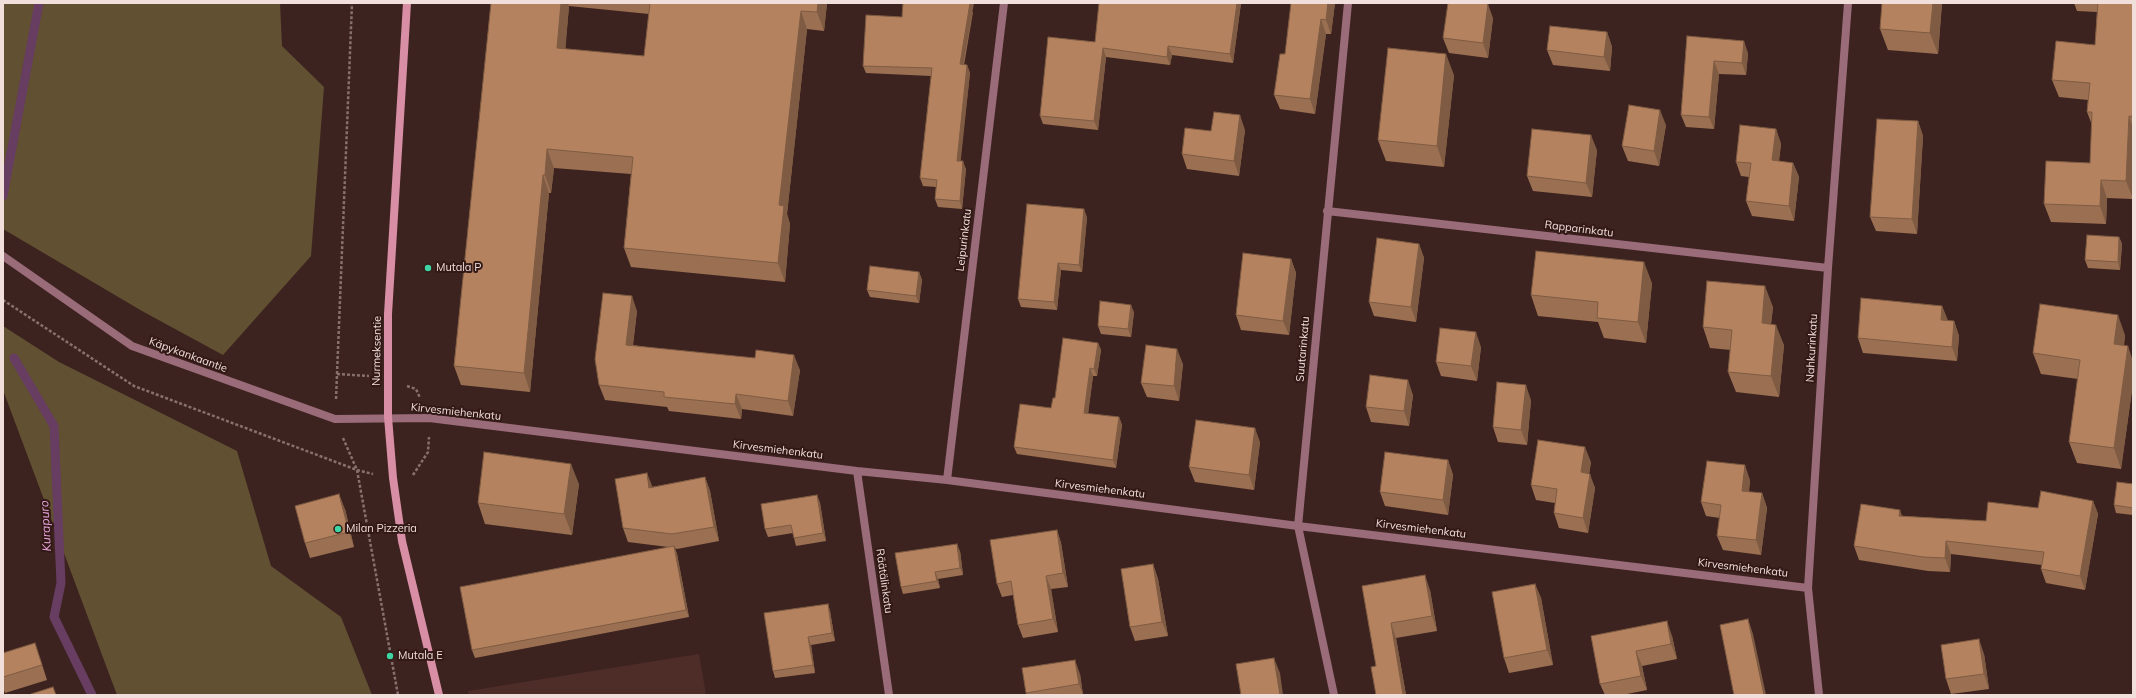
<!DOCTYPE html>
<html>
<head>
<meta charset="utf-8">
<style>
	body { margin:0 }
	#map { position:relative; width:2136px; height:698px; overflow:hidden; background:#3d2320; font-family:Mulish,sans-serif }
	canvas { display:block }
	.frame { position:absolute; inset:0; border:4px solid #f1dfdc; pointer-events:none }
</style>
</head>
<body>
<div id="map">
<canvas width="2136" height="698"></canvas>
<div class="frame"></div>
</div>
<script>
const ctx = document.querySelector('canvas').getContext('2d');
ctx.lineJoin = 'round';
function paint(path, color) { ctx.fillStyle = color; ctx.fill(path, 'evenodd'); }
const toPath = rows => new Path2D(rows.map(r => 'M' + r).join(''));
function strokePath(path, color, width, dash) { ctx.strokeStyle = color; ctx.lineWidth = width; ctx.lineCap = dash ? 'butt' : 'round'; ctx.setLineDash(dash || []); ctx.stroke(path); }
function write(font, color, halo, rows, align = 'center') {
  ctx.font = font + ' Mulish,sans-serif'; ctx.lineWidth = 4; ctx.setLineDash([]); ctx.textBaseline = 'middle'; ctx.strokeStyle = halo; ctx.fillStyle = color; for (const [text, x, y, turn = 0] of rows) {
    ctx.save(); ctx.translate(x, y); ctx.rotate((+turn || 0) * Math.PI / 180); ctx.textAlign = isNaN(turn) ? turn : align; if (halo) ctx.strokeText(text, 0, 0); ctx.fillText(text, 0, 0); ctx.restore();
  }
}
paint(toPath([
	[699,654,706,695,469,695,468,691]
]), '#4e2d29');
paint(toPath([
	[3,3,280,3,282,46,324,87,311,256,223,355,142,311,3,229],
	[3,326,59,362,237,451,271,566,341,617,372,695,117,695,3,390]
]), '#615031');
strokePath(toPath([
	[3,196,39,3],
	[14,358,54,426,61,583,54,617,92,695]
]), '#673d61', 9);
strokePath(toPath([
	[3,300,134,386,357,470,373,474],
	[337,374,369,376],
	[407,386,416,389,420,398],
	[336,399,352,3],
	[343,438,357,470,398,695],
	[413,475,428,452,429,437]
]), '#87716e', 2.5, [3, 2]);
strokePath(toPath([
	[1327,211,1828,268],
	[3,256,132,346,335,419,429,418,857,471,947,480,1298,526,1808,588],
	[857,471,889,695],
	[947,480,1004,3],
	[1334,695,1298,526,1348,3],
	[1819,695,1808,588,1828,268,1848,3]
]), '#9a6b79', 8);
strokePath(toPath([
	[407,3,388,314,388,417,393,478,402,541,439,695]
]), '#d88ea5', 8);
paint(toPath([
	[491,3,827,3,824,31,807,29,787,214,790,224,785,282,631,267,624,248,631,174,554,168,551,193,549,193,530,392,461,385,454,366],
	[569,6,649,14,644,56,565,49],
	[1241,3,1233,63,1172,55,1170,65,1106,57,1098,130,1043,124,1040,116,1095,42],
	[1335,3,1331,34,1326,34,1315,114,1280,109,1274,95,1285,54],
	[1942,3,1938,54,1888,50,1880,29],
	[2074,3,2133,3,2133,199,2107,198,2106,224,2051,222,2044,204,2090,163,2092,125,2087,112,2088,100,2059,97,2052,80,2095,45,2097,12,2077,11],
	[973,12,964,65,967,65,970,73,960,161,966,169,962,209,938,207,935,199,936,187,923,186,920,178,931,76,866,73,863,66,902,17],
	[1493,18,1488,58,1449,53,1443,38],
	[1607,32,1612,47,1610,71,1553,65,1547,50],
	[1687,36,1748,53,1746,75,1719,74,1714,129,1686,127,1681,115],
	[1454,75,1444,167,1386,161,1378,140],
	[1918,121,1923,136,1917,234,1876,231,1870,217],
	[1666,125,1659,166,1628,161,1622,146],
	[1776,129,1781,144,1779,161,1793,163,1799,177,1794,221,1752,216,1746,201,1749,177,1741,176,1736,162],
	[1245,130,1239,176,1187,169,1182,154,1211,131],
	[1597,150,1592,197,1533,191,1527,176],
	[1087,217,1082,272,1061,270,1057,310,1021,307,1018,299],
	[2119,237,2122,244,2120,270,2088,268,2085,260],
	[1419,244,1424,258,1416,322,1374,316,1369,302],
	[1291,259,1296,273,1289,335,1241,330,1236,315],
	[919,272,922,280,919,303,870,297,867,290],
	[1652,283,1646,343,1604,338,1598,322,1538,316,1531,295],
	[1942,306,1948,321,1954,321,1959,336,1957,361,1863,353,1858,338],
	[1773,307,1771,324,1784,345,1779,397,1736,392,1728,372,1731,350,1710,348,1703,327],
	[637,311,633,345,800,370,793,416,742,409,741,419,669,411,667,407,605,400,599,385],
	[1134,312,1131,337,1101,334,1098,326],
	[2125,335,2124,346,2133,361,2133,383,2121,469,2077,463,2069,442,2078,379,2041,374,2033,353],
	[1098,343,1101,350,1097,376,1093,376,1088,414,1119,417,1122,425,1116,468,1017,454,1014,447,1051,408,1055,398],
	[1481,347,1477,381,1441,376,1436,362],
	[1183,364,1179,401,1147,397,1141,383],
	[1413,395,1409,426,1371,422,1366,407],
	[1531,400,1527,445,1498,442,1493,427],
	[1260,442,1254,490,1195,482,1189,467],
	[1448,460,1453,475,1448,515,1385,506,1380,492],
	[1591,462,1589,474,1595,488,1588,533,1559,528,1554,513,1555,503,1536,500,1531,485],
	[705,477,710,491,719,541,677,549,675,548,677,554,689,617,475,658,472,650,668,547,628,542,623,528,652,487],
	[1750,480,1749,492,1762,493,1767,508,1761,555,1723,550,1717,536,1720,518,1706,516,1701,502],
	[579,484,572,535,485,524,478,503],
	[2133,484,2133,515,2116,513,2114,505],
	[817,495,820,503,826,541,796,546,794,538,793,533,768,537,765,529],
	[2093,501,2098,514,2085,590,2046,583,2041,569,2042,565,1951,554,1950,572,1928,571,1859,560,1854,546,1902,516,1986,521,2038,508],
	[345,509,354,547,310,558,305,543],
	[1057,530,1061,543,1068,587,1051,589,1058,632,1023,638,1018,625,1013,595,1002,597,997,584],
	[960,551,963,575,938,579,940,588,903,594,901,587],
	[1153,564,1158,579,1168,636,1135,641,1130,627],
	[1535,584,1541,598,1553,665,1509,673,1504,658],
	[1362,586,1430,590,1437,631,1396,638,1406,695,1376,695,1376,666],
	[828,604,830,611,835,641,811,645,815,673,775,678,773,671],
	[1591,636,1672,636,1677,659,1642,666,1647,690,1622,695,1605,695,1600,684],
	[3,653,40,658,47,680,5,693,3,688],
	[1984,654,1989,689,1951,694,1946,679],
	[1080,674,1083,695,1027,695,1026,693]
]), '#9b7052');
paint(toPath([
	[561,3,568,3,569,6,564,67,557,48],
	[818,3,827,3,824,31,817,12],
	[970,3,974,3,962,72,960,64],
	[1237,3,1241,3,1233,63,1230,54],
	[1328,3,1335,3,1331,34,1326,20],
	[1933,3,1942,3,1938,54,1930,33],
	[1488,4,1493,18,1488,58,1483,43],
	[801,11,807,29,787,214,790,224,785,282,778,263,779,205],
	[1321,19,1326,34,1315,114,1310,99],
	[1607,32,1612,47,1610,71,1604,57],
	[1744,41,1748,53,1746,75,1742,63],
	[1168,46,1172,55,1170,65,1167,57],
	[1103,48,1106,57,1098,130,1094,121],
	[1446,54,1454,75,1444,167,1437,146],
	[1714,61,1719,74,1714,129,1709,117],
	[967,65,970,73,960,168,957,161],
	[1660,110,1666,125,1659,166,1654,151],
	[1240,115,1245,130,1239,176,1234,161],
	[2129,116,2133,128,2133,199,2126,181],
	[1918,121,1923,136,1917,234,1912,219],
	[1776,129,1781,144,1777,175,1772,160],
	[1591,135,1597,150,1592,197,1586,183],
	[547,149,554,168,551,193,545,175],
	[963,161,966,169,962,209,960,201],
	[1793,163,1799,177,1794,221,1789,206],
	[543,175,549,193,530,392,524,373],
	[2101,180,2107,198,2106,224,2100,206],
	[1084,209,1087,217,1082,272,1079,265],
	[2119,237,2122,244,2120,270,2118,262],
	[1419,244,1424,258,1416,322,1411,307],
	[1291,259,1296,273,1289,335,1283,321],
	[1644,262,1652,283,1646,343,1638,322],
	[1058,263,1061,270,1057,310,1054,302],
	[919,272,922,280,919,303,916,296],
	[1765,286,1773,307,1769,343,1762,323],
	[632,296,637,311,631,359,626,345],
	[1131,305,1134,312,1131,337,1128,329],
	[1942,306,1948,321,1941,320],
	[2118,315,2125,335,2121,365,2114,344],
	[1954,321,1959,336,1957,361,1952,347],
	[1776,325,1784,345,1779,397,1771,376],
	[1476,332,1481,347,1477,381,1471,366],
	[1098,343,1101,350,1097,376,1094,369],
	[2128,346,2133,361,2133,383,2121,469,2114,448],
	[1177,349,1183,364,1179,401,1174,386],
	[794,355,800,370,793,416,788,401],
	[1090,368,1093,376,1087,421,1084,413],
	[1408,380,1413,395,1409,426,1404,411],
	[1526,385,1531,400,1527,445,1521,430],
	[736,394,742,409,741,419,735,404],
	[1119,417,1122,425,1116,468,1113,460],
	[1255,428,1260,442,1254,490,1249,475],
	[1585,447,1591,462,1587,487,1581,472],
	[1448,460,1453,475,1448,515,1443,500],
	[571,464,579,484,572,535,564,514],
	[1745,465,1750,480,1747,505,1742,491],
	[647,473,653,488,649,488],
	[1590,474,1595,488,1588,533,1583,518],
	[705,477,710,491,719,541,714,527],
	[1762,493,1767,508,1761,555,1756,540],
	[339,494,345,509,354,547,349,532],
	[817,495,820,503,826,541,823,533],
	[2093,501,2098,514,2085,590,2080,576],
	[1900,510,1905,524,1899,516],
	[1057,530,1061,543,1068,587,1063,573],
	[1946,541,1951,554,1950,572,1945,558],
	[957,544,960,551,963,575,960,568],
	[674,546,677,554,689,617,686,610],
	[1153,564,1158,579,1168,636,1162,622],
	[935,572,938,579,940,588,937,581],
	[1425,575,1430,590,1437,631,1432,616],
	[1046,576,1051,589,1058,632,1053,619],
	[1535,584,1541,598,1553,665,1547,650],
	[828,604,830,611,835,641,832,633],
	[1748,619,1753,634,1766,695,1764,695],
	[1667,621,1672,636,1677,659,1671,644],
	[1391,623,1396,638,1406,695,1403,695],
	[808,637,811,645,815,673,813,665],
	[1979,639,1984,654,1989,689,1984,674],
	[1636,651,1642,666,1647,690,1641,676],
	[1274,658,1280,673,1283,695,1280,695],
	[1075,660,1080,674,1083,695,1079,684]
]), '#7e5b42');
const building = toPath([
	[491,3,561,3,557,48,644,56,650,3,818,3,817,12,801,11,779,205,784,206,778,263,624,248,633,157,547,149,545,175,543,175,524,373,454,366,491,3],
	[903,3,970,3,960,64,967,65,957,161,963,161,960,201,935,199,937,180,920,178,932,68,863,66,866,15,902,17,903,3],
	[1099,3,1237,3,1230,54,1168,46,1167,57,1103,48,1094,121,1040,116,1048,37,1095,42,1099,3],
	[1291,3,1328,3,1326,20,1321,19,1310,99,1274,95,1280,54,1285,54,1291,3],
	[1448,3,1483,3,1488,4,1483,43,1443,38,1448,3],
	[1882,3,1933,3,1930,33,1880,29,1882,3],
	[2098,3,2133,3,2133,108,2132,117,2129,116,2126,181,2101,180,2100,206,2044,204,2046,161,2090,163,2092,112,2087,112,2090,83,2052,80,2056,41,2095,45,2098,3],
	[1550,26,1607,32,1604,57,1547,50,1550,26],
	[1687,36,1744,41,1742,63,1714,61,1709,117,1681,115,1687,36],
	[1388,48,1446,54,1437,146,1378,140,1388,48],
	[1629,105,1660,110,1654,151,1622,146,1629,105],
	[1214,112,1240,115,1234,161,1182,154,1185,128,1211,131,1214,112],
	[1877,119,1918,121,1912,219,1870,217,1877,119],
	[1740,125,1776,129,1772,160,1793,163,1789,206,1746,201,1751,163,1736,162,1740,125],
	[1532,129,1591,135,1586,183,1527,176,1532,129],
	[1027,204,1084,209,1079,265,1058,263,1054,302,1018,299,1027,204],
	[2087,235,2119,237,2118,262,2085,260,2087,235],
	[1377,238,1419,244,1411,307,1369,302,1377,238],
	[1536,251,1644,262,1638,322,1597,318,1598,302,1531,295,1536,251],
	[1243,253,1291,259,1283,321,1236,315,1243,253],
	[870,266,919,272,916,296,867,290,870,266],
	[1707,281,1765,286,1762,323,1776,325,1771,376,1728,372,1732,330,1703,327,1707,281],
	[603,293,632,296,626,345,755,358,756,350,794,355,788,401,736,394,735,404,664,397,664,392,599,385,595,359,603,293],
	[1861,298,1942,306,1941,320,1954,321,1952,347,1858,338,1861,298],
	[1100,301,1131,305,1128,329,1098,326,1100,301],
	[2040,304,2118,315,2114,344,2128,346,2114,448,2069,442,2080,360,2033,353,2040,304],
	[1440,328,1476,332,1471,366,1436,362,1440,328],
	[1063,338,1098,343,1094,369,1090,368,1084,413,1119,417,1113,460,1014,447,1020,404,1051,408,1053,398,1055,398,1063,338],
	[1146,345,1177,349,1174,386,1141,383,1146,345],
	[1370,375,1408,380,1404,411,1366,407,1370,375],
	[1497,382,1526,385,1521,430,1493,427,1497,382],
	[1196,420,1255,428,1249,475,1189,467,1196,420],
	[1538,440,1585,447,1581,472,1590,474,1583,518,1554,513,1557,489,1531,485,1538,440],
	[484,452,571,464,564,514,478,503,484,452],
	[1385,452,1448,460,1443,500,1380,492,1385,452],
	[1707,461,1745,465,1742,491,1762,493,1756,540,1717,536,1721,505,1701,502,1707,461],
	[647,473,649,488,705,477,714,527,672,534,623,528,615,479,647,473],
	[2117,482,2133,484,2133,508,2114,505,2117,482],
	[2041,491,2093,501,2080,576,2041,569,2044,552,1946,541,1945,558,1923,557,1854,546,1861,504,1900,510,1899,516,1986,521,1988,502,2038,508,2041,491],
	[339,494,349,532,305,543,295,506,339,494],
	[817,495,823,533,794,538,791,525,765,529,761,504,817,495],
	[1057,530,1063,573,1046,576,1053,619,1018,625,1011,581,997,584,990,540,1057,530],
	[957,544,960,568,935,572,937,581,901,587,895,553,957,544],
	[674,546,686,610,472,650,460,587,674,546],
	[1153,564,1162,622,1130,627,1121,569,1153,564],
	[1425,575,1432,616,1391,623,1403,695,1376,695,1371,667,1376,666,1362,586,1425,575],
	[1535,584,1547,650,1504,658,1492,592,1535,584],
	[828,604,832,633,808,637,813,665,773,671,764,613,828,604],
	[1748,619,1764,695,1734,695,1720,625,1748,619],
	[1667,621,1671,644,1636,651,1641,676,1600,684,1591,636,1667,621],
	[1979,639,1984,674,1946,679,1941,645,1979,639],
	[35,643,42,665,3,677,3,653,35,643],
	[1274,658,1280,695,1241,695,1236,664,1274,658],
	[1075,660,1079,684,1026,693,1022,668,1075,660],
	[53,687,56,695,32,695,31,694,53,687]
]);
paint(building, '#b4825f');
strokePath(building, '#7e5b42', 1);
for (const [x, y, r, color] of [
	[428,268,4,"#3ed4a3"],
	[338,529,4,"#3ed4a3"],
	[390,656,4,"#3ed4a3"]
]) { const dot = new Path2D(); dot.arc(x, y, r, 0, 2 * Math.PI); ctx.fillStyle = color; ctx.fill(dot); strokePath(dot, '#331916', 1.5); }
write('11px', '#f1dfdc', '#331916', [
	["Rapparinkatu",1579,229,7],
	["Leipurinkatu",964,240,-83],
	["Nahkurinkatu",1812,348,-87],
	["Suutarinkatu",1303,349,-85],
	["Nurmeksentie",377,351,-89],
	["Käpykankaantie",188,355,20],
	["Kirvesmiehenkatu",456,412,6],
	["Kirvesmiehenkatu",778,450,7],
	["Kirvesmiehenkatu",1100,489,7],
	["Kirvesmiehenkatu",1421,529,7],
	["Kirvesmiehenkatu",1743,568,7],
	["Räätälinkatu",884,581,82]
]);
write('11px', '#f1dfdc', '#331916', [
	["Mutala P",436,268],
	["Milan Pizzeria",346,529],
	["Mutala E",398,656]
], 'left');
write('italic 12px', '#eba7e1', '#331916', [
	["Kurapuro",46,526,-93]
]);
</script>
</body>
</html>
